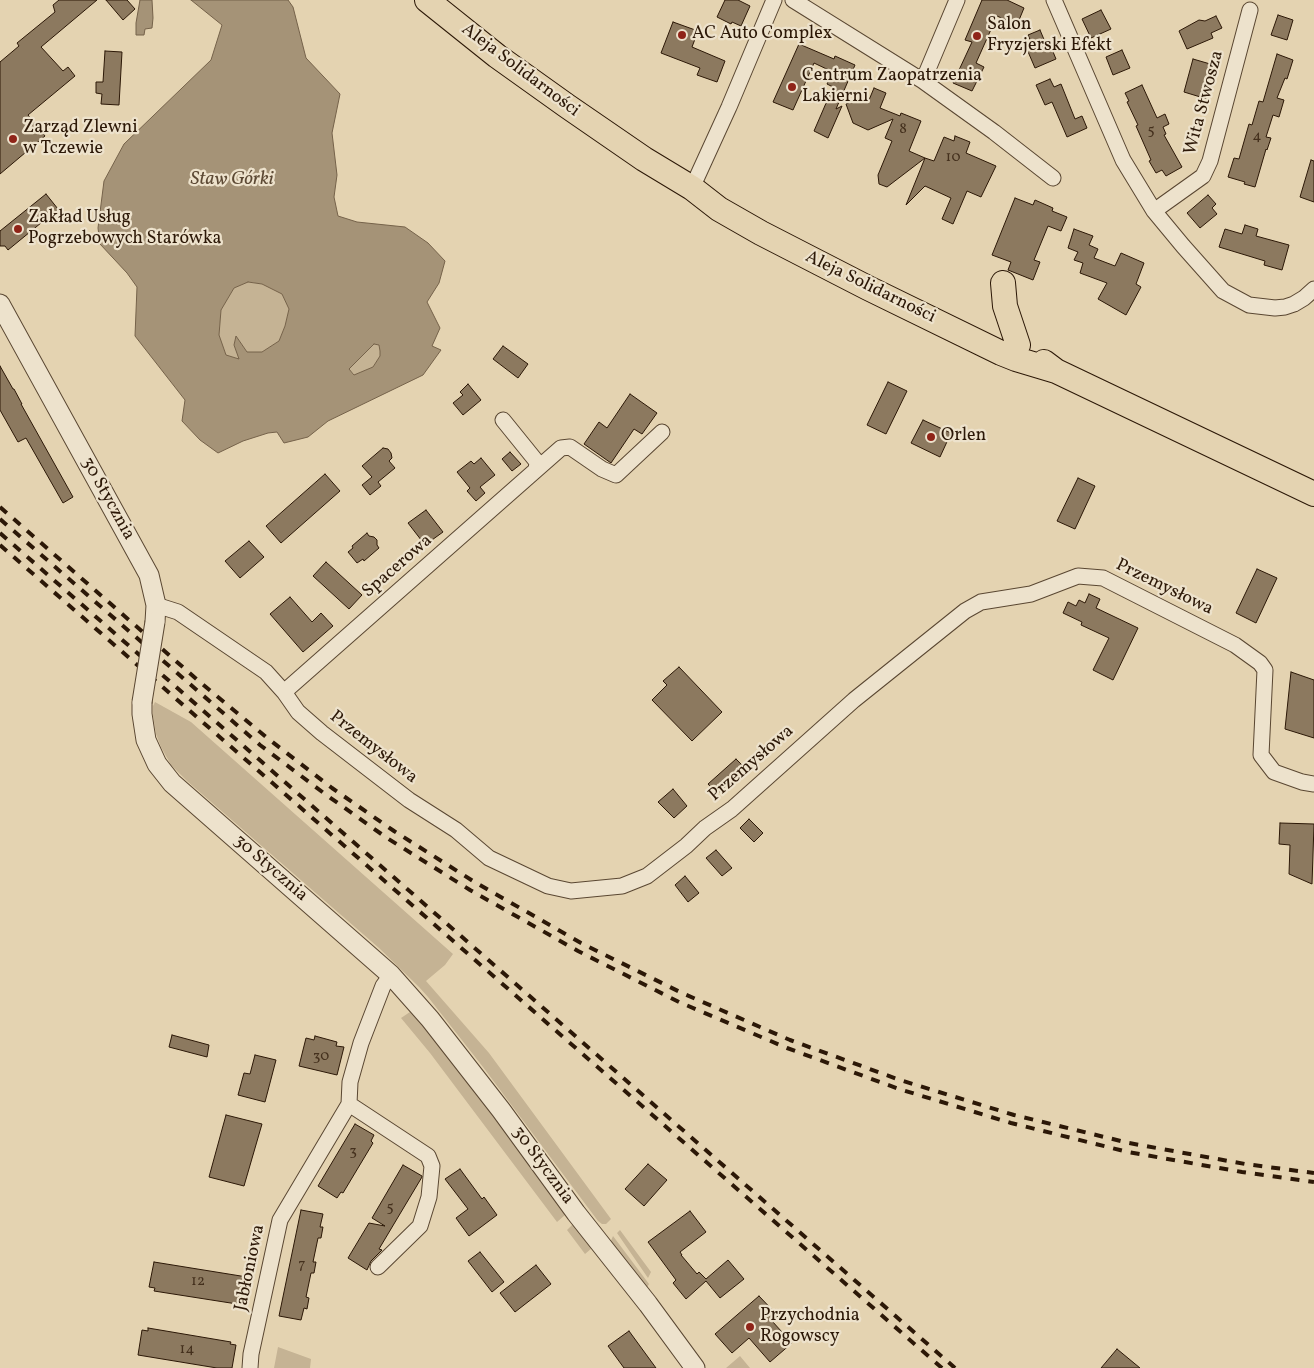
<!DOCTYPE html>
<html>
<head>
<meta charset="utf-8">
<style>
	body { margin:0 }
	canvas { display:block; background:#e4d3b1 }
</style>
</head>
<body>
<canvas width="1314" height="1368"></canvas>
<script>
const ctx = document.querySelector('canvas').getContext('2d');
ctx.lineJoin = 'round';
function paint(path, color) { ctx.fillStyle = color; ctx.fill(path, 'evenodd'); }
const toPath = rows => new Path2D(rows.map(r => 'M' + r).join(''));
function strokePath(path, color, width, dash) { ctx.strokeStyle = color; ctx.lineWidth = width; ctx.lineCap = dash ? 'butt' : 'round'; ctx.setLineDash(dash || []); ctx.stroke(path); }
function write(font, color, halo, rows, align = 'center') {
  ctx.font = font + ' Vollkorn,serif'; ctx.lineWidth = 4.5; ctx.setLineDash([]); ctx.textBaseline = 'middle'; ctx.strokeStyle = halo; ctx.fillStyle = color; for (const [text, x, y, turn = 0] of rows) {
    ctx.save(); ctx.translate(x, y); ctx.rotate((+turn || 0) * Math.PI / 180); ctx.textAlign = isNaN(turn) ? turn : align; if (halo) ctx.strokeText(text, 0, 0); ctx.fillText(text, 0, 0); ctx.restore();
  }
}
paint(toPath([
	[247,282,262,284,282,294,289,309,285,326,279,341,262,352,247,352,236,336,234,345,240,359,226,355,219,335,221,310,234,288],
	[374,344,379,345,380,351,380,356,373,367,355,375,349,369],
	[155,702,191,722,453,954,445,965,426,981,489,1053,611,1219,606,1224,602,1224,598,1221,483,1067,428,997,419,987,379,948,187,781,171,765,161,747,156,734,153,716,153,706],
	[413,1010,566,1211,565,1215,557,1222,430,1053,401,1018],
	[572,1225,576,1226,592,1248,585,1254,567,1230],
	[620,1230,651,1272,648,1278,617,1233],
	[613,1236,649,1284,645,1291,610,1243],
	[278,1347,311,1359,310,1368,274,1368],
	[740,1356,750,1368,726,1368]
]), '#c5b394');
const water = toPath([
	[140,0,152,0,153,18,152,28,145,29,144,35,136,35,136,23,140,0],
	[191,0,288,0,293,7,306,58,340,94,332,133,337,175,334,197,338,216,357,222,405,227,428,243,445,261,439,283,427,302,440,328,432,346,441,350,423,375,328,421,308,437,284,443,277,432,268,433,243,441,218,453,200,440,182,421,185,400,135,336,137,287,127,273,100,244,98,228,104,181,124,144,211,60,222,25,191,0],
	[248,282,262,284,282,294,289,309,285,326,279,341,262,352,247,352,236,336,234,345,239,359,226,355,219,335,221,310,234,288,248,282],
	[374,344,379,345,380,351,380,356,373,367,354,375,349,369,374,344]
]);
paint(water, '#a59377');
strokePath(water, '#75624a', 1);
const building = toPath([
	[59,0,97,0,41,47,63,71,68,67,75,76,28,115,45,136,0,174,0,62,19,46,17,43,55,12,53,5,59,0],
	[106,0,127,0,135,9,123,20,106,0],
	[725,0,738,0,750,6,741,26,732,22,731,24,717,17,725,0],
	[982,0,1007,0,1024,8,1017,25,997,16,976,63,984,67,972,91,953,83,972,42,965,40,982,0],
	[1101,10,1111,29,1091,38,1082,19,1101,10],
	[1278,15,1293,20,1287,40,1271,35,1278,15],
	[1216,16,1222,28,1211,33,1213,38,1187,49,1179,31,1199,20,1205,21,1216,16],
	[673,22,698,31,692,47,725,61,717,82,697,75,700,68,661,53,673,22],
	[1040,30,1048,49,1051,47,1056,59,1035,68,1026,47,1032,44,1028,35,1040,30],
	[799,44,834,59,835,56,855,65,836,109,842,106,828,138,814,131,833,87,827,84,833,72,814,63,793,110,773,102,799,44],
	[1122,50,1130,68,1113,75,1106,57,1122,50],
	[105,51,122,52,119,105,101,104,102,94,96,93,96,82,103,82,105,51],
	[1277,54,1293,60,1287,79,1285,78,1277,98,1284,100,1279,117,1273,115,1266,137,1271,138,1267,150,1266,149,1255,187,1244,184,1245,182,1228,177,1234,158,1239,159,1249,124,1252,125,1259,101,1263,102,1277,54],
	[1193,59,1217,66,1207,99,1184,92,1193,59],
	[1050,79,1054,87,1061,84,1075,119,1082,116,1087,128,1067,137,1052,102,1045,105,1036,85,1050,79],
	[1142,85,1157,118,1165,114,1169,124,1163,127,1166,134,1164,135,1182,167,1166,176,1162,170,1156,173,1149,161,1151,160,1136,126,1138,125,1127,102,1129,101,1125,93,1142,85],
	[874,88,886,93,880,108,900,116,901,113,921,121,909,151,925,158,887,187,879,184,878,175,892,141,885,138,893,119,868,130,853,123,846,104,862,97,869,100,874,88],
	[955,136,970,142,966,153,996,166,981,197,967,191,953,224,942,219,951,198,925,186,906,205,925,158,934,161,944,137,954,141,955,136],
	[1311,160,1314,161,1314,202,1300,197,1311,160],
	[46,194,58,209,8,250,5,246,0,246,0,231,46,194],
	[1208,195,1216,204,1212,208,1217,214,1200,228,1187,213,1208,195],
	[1015,198,1033,205,1035,200,1053,208,1052,211,1067,217,1061,231,1048,226,1034,260,1040,262,1033,280,1008,270,1011,262,992,255,1015,198],
	[1245,225,1258,229,1256,236,1289,245,1282,270,1264,265,1265,261,1219,247,1225,229,1242,234,1245,225],
	[1074,229,1093,236,1089,245,1098,249,1094,258,1115,266,1121,253,1144,263,1136,284,1141,287,1126,315,1098,299,1107,283,1080,273,1083,263,1074,260,1078,252,1068,248,1074,229],
	[503,346,528,364,518,378,493,359,503,346],
	[0,366,13,389,14,389,22,404,21,404,73,497,63,503,26,438,18,442,0,410,0,366],
	[888,382,907,391,886,434,867,425,888,382],
	[468,384,481,400,463,415,453,403,463,395,460,392,468,384],
	[630,394,657,413,642,434,634,429,611,463,584,444,599,422,607,428,630,394],
	[923,420,951,433,940,457,911,443,923,420],
	[383,448,388,449,391,453,392,458,389,461,395,468,378,482,381,486,370,495,362,485,372,477,362,466,383,448],
	[510,452,521,464,512,471,502,459,510,452],
	[481,458,495,475,480,487,485,493,476,501,467,491,470,488,457,472,471,461,474,464,481,458],
	[325,474,340,491,281,543,266,526,325,474],
	[1078,478,1095,486,1075,529,1057,521,1078,478],
	[426,510,443,532,425,545,408,523,426,510],
	[367,533,369,536,374,537,377,540,377,545,379,548,364,561,363,559,357,563,348,552,353,548,352,546,367,533],
	[249,541,264,557,240,578,225,561,249,541],
	[326,562,362,595,349,609,313,576,326,562],
	[1257,569,1277,578,1256,623,1236,613,1257,569],
	[1089,594,1100,599,1096,608,1138,628,1113,680,1093,670,1109,638,1081,625,1082,622,1063,613,1068,602,1076,606,1079,600,1085,603,1089,594],
	[290,597,312,622,321,613,333,626,303,652,270,614,290,597],
	[679,667,722,712,692,741,652,700,667,685,663,681,679,667],
	[1291,672,1314,680,1314,738,1285,729,1291,672],
	[736,759,745,768,717,794,708,784,736,759],
	[673,789,687,806,674,818,658,802,673,789],
	[749,819,763,833,754,842,740,828,749,819],
	[1280,823,1314,824,1312,884,1289,874,1290,845,1279,844,1280,823],
	[716,850,732,868,722,876,706,858,716,850],
	[685,876,699,893,688,902,675,885,685,876],
	[172,1035,209,1045,207,1057,169,1047,172,1035],
	[315,1036,337,1042,336,1046,344,1047,337,1075,299,1066,306,1038,314,1040,315,1036],
	[255,1055,276,1060,265,1102,238,1095,244,1073,250,1074,255,1055],
	[226,1115,262,1124,244,1186,209,1177,226,1115],
	[355,1124,374,1135,371,1141,373,1143,343,1193,341,1192,337,1198,318,1186,355,1124],
	[648,1164,667,1180,644,1206,625,1189,648,1164],
	[403,1165,422,1176,422,1177,379,1249,382,1250,371,1261,367,1270,348,1258,369,1223,385,1226,372,1218,403,1165],
	[460,1169,482,1199,484,1197,497,1215,469,1236,456,1218,468,1209,445,1179,460,1169],
	[301,1210,323,1214,320,1227,323,1227,321,1238,318,1238,313,1262,316,1262,314,1273,311,1273,306,1297,309,1298,307,1309,304,1308,301,1320,279,1316,301,1210],
	[690,1211,706,1232,680,1252,682,1255,681,1255,697,1274,699,1272,706,1279,728,1260,744,1279,720,1298,706,1281,686,1299,673,1283,676,1280,648,1242,690,1211],
	[480,1252,504,1282,492,1292,468,1261,480,1252],
	[154,1262,247,1277,243,1302,238,1301,237,1304,154,1291,155,1288,149,1287,154,1262],
	[536,1265,551,1284,515,1312,500,1293,536,1265],
	[759,1296,778,1316,772,1321,792,1343,770,1362,749,1338,732,1353,715,1334,759,1296],
	[148,1328,231,1342,230,1344,236,1345,232,1368,217,1368,138,1355,142,1330,148,1331,148,1328],
	[629,1331,656,1368,624,1368,608,1346,629,1331],
	[1117,1349,1140,1368,1101,1368,1117,1349]
]);
paint(building, '#8c795f');
strokePath(building, '#2c1807', 1);
const minor = toPath([
	[793,0,923,81,994,132,1053,178],
	[1054,0,1123,160,1154,211,1183,246,1223,291,1249,305,1275,308,1285,307,1294,304,1304,298,1314,289],
	[923,81,957,0],
	[692,188,729,107,774,0],
	[1154,211,1203,176,1210,161,1250,10],
	[536,470,561,448,570,447,602,469,616,475,662,432],
	[156,605,178,612,266,672,284,692,298,712,322,733,409,800,456,830,489,858,548,886,571,891,622,886,647,876,686,846,705,828,732,809,854,700,965,611,981,602,1031,594,1078,576,1103,578,1235,645,1260,663,1265,670,1261,755,1274,772,1302,782,1314,784],
	[284,692,536,470,537,462,503,420],
	[349,1104,428,1156,432,1166,429,1197,420,1226,378,1267],
	[250,1368,251,1354,280,1220,349,1104,350,1082,361,1043,383,986,391,975]
]);
const tertiary = toPath([
	[0,304,149,575,156,605,155,622],
	[142,702,142,714,146,740,157,764,172,783,391,975,430,1019,501,1110,576,1213,648,1304,695,1368]
]);
const primary = toPath([
	[427,0,497,56,567,106,644,159,692,188,719,209,761,233,868,288,1001,353,1016,359,1056,371],
	[1003,283,1005,306,1018,345],
	[1044,362,1056,371,1314,494]
]);
strokePath(minor, '#5a4732', 17);
strokePath(tertiary, '#5a4732', 21);
strokePath(primary, '#2c1807', 26);
strokePath(minor, '#ede2cc', 15);
strokePath(tertiary, '#ede2cc', 19);
strokePath(primary, '#e4d3b1', 24);
strokePath(toPath([
	[0,507,201,683,266,737,332,788,394,831,473,881,581,943,682,993,790,1040,900,1080,1014,1115,1129,1143,1245,1164,1314,1173],
	[0,519,260,745,325,794,387,838,470,890,578,951,679,1002,787,1048,899,1089,1011,1123,1128,1152,1242,1172,1314,1182],
	[0,533,955,1368],
	[0,545,942,1368]
]), '#2c1807', 4, [9, 9]);
const tertiaryBridge = toPath([
	[142,702,155,622]
]);
strokePath(tertiaryBridge, '#5a4732', 21, []);
strokePath(tertiaryBridge, '#ede2cc', 19);
for (const [x, y, r, color] of [
	[682,35,5,"#8f2418"],
	[977,36,5,"#8f2418"],
	[792,87,5,"#8f2418"],
	[13,139,5,"#8f2418"],
	[18,229,5,"#8f2418"],
	[931,437,5,"#8f2418"],
	[750,1327,5,"#8f2418"]
]) { const dot = new Path2D(); dot.arc(x, y, r, 0, 2 * Math.PI); ctx.fillStyle = color; ctx.fill(dot); strokePath(dot, '#ede2cc', 2); }
write('15px', '#44301d', null, [
	["8",903,130],
	["5",1151,131],
	["4",1257,137],
	["10",953,158],
	["30",321,1057],
	["3",353,1152],
	["5",390,1208],
	["7",302,1265],
	["12",198,1282],
	["14",187,1350]
]);
write('18px', '#2c1807', '#ede2cc', [
	["Salon",987,26],
	["Fryzjerski Efekt",987,47],
	["AC Auto Complex",692,35],
	["Centrum Zaopatrzenia",802,77],
	["Lakierni",802,98],
	["Zarząd Zlewni",23,129],
	["w Tczewie",23,150],
	["Zakład Usług",28,219],
	["Pogrzebowych Starówka",28,240],
	["Orlen",941,437],
	["Przychodnia",760,1317],
	["Rogowscy",760,1338]
], 'left');
write('18px', '#2c1807', '#ede2cc', [
	["Aleja Solidarności",520,71,37],
	["Wita Stwosza",1205,103,-75],
	["Aleja Solidarności",870,288,26],
	["30 Stycznia",107,499,61],
	["Spacerowa",398,567,-41],
	["Przemysłowa",1164,588,26],
	["Przemysłowa",373,748,38],
	["Przemysłowa",752,764,-41],
	["30 Stycznia",270,869,41],
	["30 Stycznia",542,1166,54],
	["Jabłoniowa",251,1268,-78]
]);
write('italic 19px', '#5c4934', '#ede2cc', [
	["Staw Górki",232,181]
]);
</script>
</body>
</html>
